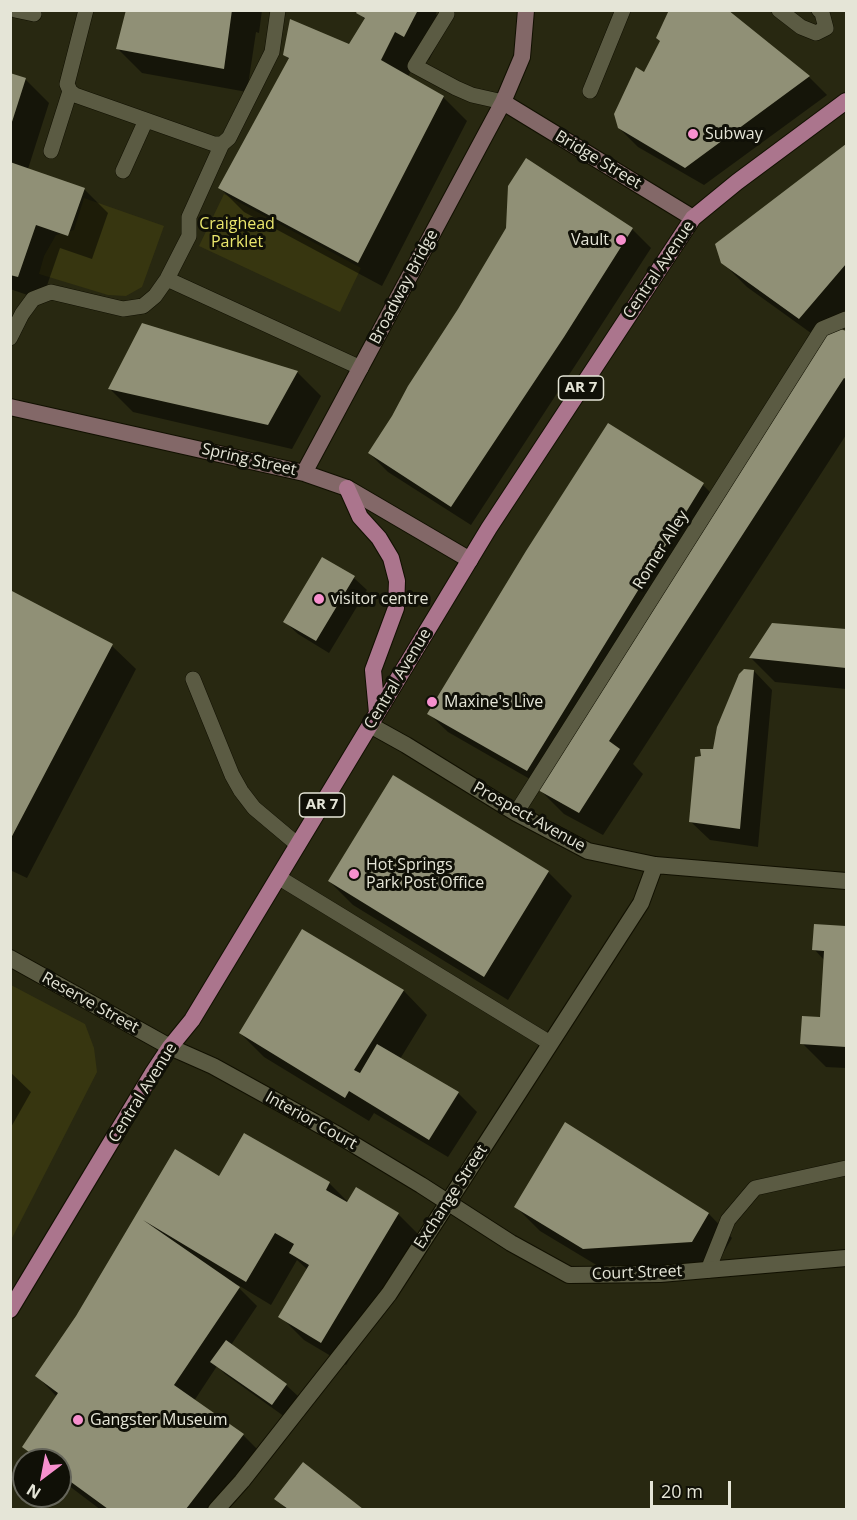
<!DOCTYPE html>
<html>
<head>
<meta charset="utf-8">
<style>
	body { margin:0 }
	#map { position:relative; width:857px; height:1520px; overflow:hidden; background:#282811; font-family:"Open Sans",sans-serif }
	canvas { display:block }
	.frame { position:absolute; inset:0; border:12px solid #e5e5d7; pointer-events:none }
	.north { position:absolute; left:12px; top:1448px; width:60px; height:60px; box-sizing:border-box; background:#101007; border:2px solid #65655a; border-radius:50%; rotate:212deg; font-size:16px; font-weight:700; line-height:24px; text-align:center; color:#e5e5d7 }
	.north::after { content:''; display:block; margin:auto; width:21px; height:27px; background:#f790ce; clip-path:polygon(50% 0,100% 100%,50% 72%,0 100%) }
	.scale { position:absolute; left:650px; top:1481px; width:81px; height:27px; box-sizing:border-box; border:3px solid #e5e5d7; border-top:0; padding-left:8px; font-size:18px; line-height:21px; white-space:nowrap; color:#e5e5d7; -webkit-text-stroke:4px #101007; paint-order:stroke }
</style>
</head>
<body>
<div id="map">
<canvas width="857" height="1520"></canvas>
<div class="frame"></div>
<div class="north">N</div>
<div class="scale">20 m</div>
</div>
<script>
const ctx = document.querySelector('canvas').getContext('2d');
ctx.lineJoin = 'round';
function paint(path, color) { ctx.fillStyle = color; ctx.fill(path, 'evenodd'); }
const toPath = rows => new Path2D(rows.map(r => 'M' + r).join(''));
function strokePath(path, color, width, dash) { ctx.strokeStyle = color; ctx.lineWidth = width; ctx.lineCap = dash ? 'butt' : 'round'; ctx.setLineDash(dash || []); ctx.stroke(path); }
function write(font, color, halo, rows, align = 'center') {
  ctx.font = font + ' "Open Sans",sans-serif'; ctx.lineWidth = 6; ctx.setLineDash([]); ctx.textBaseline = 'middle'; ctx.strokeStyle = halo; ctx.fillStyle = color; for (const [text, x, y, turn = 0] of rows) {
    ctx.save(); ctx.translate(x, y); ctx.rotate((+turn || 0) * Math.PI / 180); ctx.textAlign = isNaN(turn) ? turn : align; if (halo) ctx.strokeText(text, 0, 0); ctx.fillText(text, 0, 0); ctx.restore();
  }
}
paint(toPath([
	[224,194,361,268,340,312,199,246],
	[84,198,164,226,142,287,126,296,108,295,39,274,44,256,56,235,74,230],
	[11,985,85,1024,94,1048,97,1072,11,1240]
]), '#373610');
paint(toPath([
	[127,10,262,10,259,33,256,32,247,92,142,73,118,49],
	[359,10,437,10,436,14,447,25,429,60,419,54,408,77,443,97,467,121,382,286,244,212,220,188,290,60,285,55,350,46,366,20,358,13],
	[726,10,809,77,827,95,704,185,638,147,619,128,661,42],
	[10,75,25,79,49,103,28,169,84,189,108,213,92,259,60,248,42,300,10,289],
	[846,145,846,315,835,328,846,332,846,435,633,764,643,774,603,835,564,814,540,790,542,786,448,732,429,714,703,485,715,497,822,341,747,287,722,262,717,244],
	[632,229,651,248,582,355,471,525,388,472,369,453],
	[297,372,321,396,292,449,133,412,110,389],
	[322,559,354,578,367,590,329,653,298,634,285,622],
	[10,592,112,646,136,669,27,878,10,870],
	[773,625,846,631,846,689,775,682,751,658],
	[754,671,772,690,758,847,710,840,691,822,715,750],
	[548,872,572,896,508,1000,353,905,329,881],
	[815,926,846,928,846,1068,826,1067,802,1043,821,1019,825,961,814,949],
	[302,931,404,991,427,1015,400,1059,458,1093,477,1112,448,1157,374,1113,369,1121,264,1057,240,1033],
	[10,1072,31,1092,10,1129],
	[566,1124,709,1214,732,1238,716,1265,608,1272,540,1231,516,1207],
	[176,1151,219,1178,329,1183,348,1202,398,1214,422,1238,346,1365,304,1340,280,1316,308,1270,297,1260,271,1305,238,1285,237,1286,257,1306,231,1345,286,1385,299,1397,285,1417,225,1374,217,1366,194,1401,243,1435,261,1453,224,1503,229,1509,229,1510,101,1510,60,1479,60,1460,37,1460,24,1446,57,1397,37,1376,78,1316],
	[303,1464,361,1510,287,1510,276,1498]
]), '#0007');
paint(toPath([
	[126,10,232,10,224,69,116,49],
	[358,10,418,10,404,37,395,32,381,60,444,96,358,263,218,188,289,58,283,55,290,19,349,44,365,18,356,13],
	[669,10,728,10,810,76,685,168,618,128,614,114,636,67,644,72,660,41,656,38],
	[10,73,26,78,11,125,10,125],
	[846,144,846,264,799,319,721,263,715,244],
	[526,158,633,228,564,337,451,507,368,453,392,416,408,386,458,309,506,228,508,186],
	[10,162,85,188,68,236,36,225,18,277,10,275],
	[142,323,298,371,268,425,108,389],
	[838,328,846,331,846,379,844,378,609,741,620,749,579,813,538,790,825,334],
	[608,423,704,483,527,771,427,714,526,551],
	[322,557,355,576,316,641,283,622],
	[10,590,113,644,10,840],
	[772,623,846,629,846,668,749,658],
	[744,669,754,670,740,829,689,822,695,757,701,756,700,749,713,749,717,727,739,674],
	[393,775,549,871,484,977,328,881],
	[814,924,846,926,846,1047,800,1044,802,1016,820,1017,824,951,812,950],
	[302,929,404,990,354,1070,360,1073,377,1044,459,1092,429,1140,349,1091,345,1098,239,1033],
	[565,1122,709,1213,692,1242,583,1249,514,1207],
	[244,1133,330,1182,326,1190,347,1202,356,1187,399,1213,321,1343,278,1317,309,1265,289,1253,294,1244,275,1233,246,1282,143,1220,240,1287,174,1385,244,1434,186,1509,108,1509,60,1474,60,1460,40,1460,22,1447,58,1393,35,1376,76,1316,175,1149,219,1176],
	[226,1340,287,1384,272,1405,210,1362],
	[303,1462,363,1509,288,1509,274,1499]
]), '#909076');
const service = toPath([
	[15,10,34,14],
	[86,10,67,84,70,91,75,95,146,120,123,171],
	[446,10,447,14,415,66,456,88,472,95,503,102],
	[779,10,801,27,816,33,826,28,822,13,819,10],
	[590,91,623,10],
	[146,120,214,144,222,144,229,138,272,52,278,10],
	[51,151,70,91],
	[167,279,361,368],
	[10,338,22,314,33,299,51,292,123,309,143,306,155,296,167,279,189,236,189,217,222,144],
	[193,679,232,775,241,791,254,808,298,845],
	[516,813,822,329,846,319],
	[278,877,550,1043],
	[708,1270,728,1220,755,1188,846,1168]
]);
const minor = toPath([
	[370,725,406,745,516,813,588,851,655,865,846,881],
	[170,1047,213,1066,338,1135,421,1185,511,1243,569,1275,660,1274,846,1258],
	[216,1510,242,1481,389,1294,641,903,655,865]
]);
const tertiary = toPath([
	[10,958,170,1047]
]);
const secondary = toPath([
	[503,102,693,218],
	[10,407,304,473,347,488,470,560],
	[304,473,503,102,522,57,526,10]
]);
const primary = toPath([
	[347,488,360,517,379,538,391,558,397,581,396,608,373,670,377,713],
	[10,1310,152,1074,170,1047,192,1020,489,528,693,218,737,182,846,101]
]);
strokePath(service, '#111000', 16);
strokePath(minor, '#111000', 18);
strokePath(tertiary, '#111000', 18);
strokePath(secondary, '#111000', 18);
strokePath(primary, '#111000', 18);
strokePath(service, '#5b5b43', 15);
strokePath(minor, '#5b5b43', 16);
strokePath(tertiary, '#5b5b43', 16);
strokePath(secondary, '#836868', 16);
strokePath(primary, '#ab758d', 16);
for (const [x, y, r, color] of [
	[693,134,6,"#f790ce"],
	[621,240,6,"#f790ce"],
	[319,599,6,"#f790ce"],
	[432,702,6,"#f790ce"],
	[354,874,6,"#f790ce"],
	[78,1420,6,"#f790ce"]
]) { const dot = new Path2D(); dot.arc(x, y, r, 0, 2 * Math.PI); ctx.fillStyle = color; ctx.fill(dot); strokePath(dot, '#101007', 2); }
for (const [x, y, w] of [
	[581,388,45],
	[322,805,45]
]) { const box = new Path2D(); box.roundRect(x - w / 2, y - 12, w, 24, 4.5); ctx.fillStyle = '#101007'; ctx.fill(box); strokePath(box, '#e5e5d7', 1.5); }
write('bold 15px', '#e5e5d7', null, [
	["AR 7",581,388],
	["AR 7",322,805]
]);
write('16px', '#e5e5d7', '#101007', [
	["Subway",705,134],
	["Vault",609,240,"right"],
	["visitor centre",331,599],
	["Maxine's Live",444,702],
	["Hot Springs",366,865],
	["Park Post Office",366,883],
	["Gangster Museum",90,1420]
], 'left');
write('16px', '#e5e5d7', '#101007', [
	["Bridge Street",598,160,31],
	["Central Avenue",659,270,-56],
	["Broadway Bridge",404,287,-62],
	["Spring Street",249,460,13],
	["Romer Alley",661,550,-58],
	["Central Avenue",398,679,-59],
	["Prospect Avenue",529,817,29],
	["Reserve Street",90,1003,29],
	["Central Avenue",143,1093,-58],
	["Interior Court",311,1121,29],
	["Exchange Street",451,1197,-57],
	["Court Street",637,1273,-2]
]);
write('16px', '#eae66c', '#101007', [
	["Craighead",237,224],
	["Parklet",237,242]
]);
</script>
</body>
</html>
